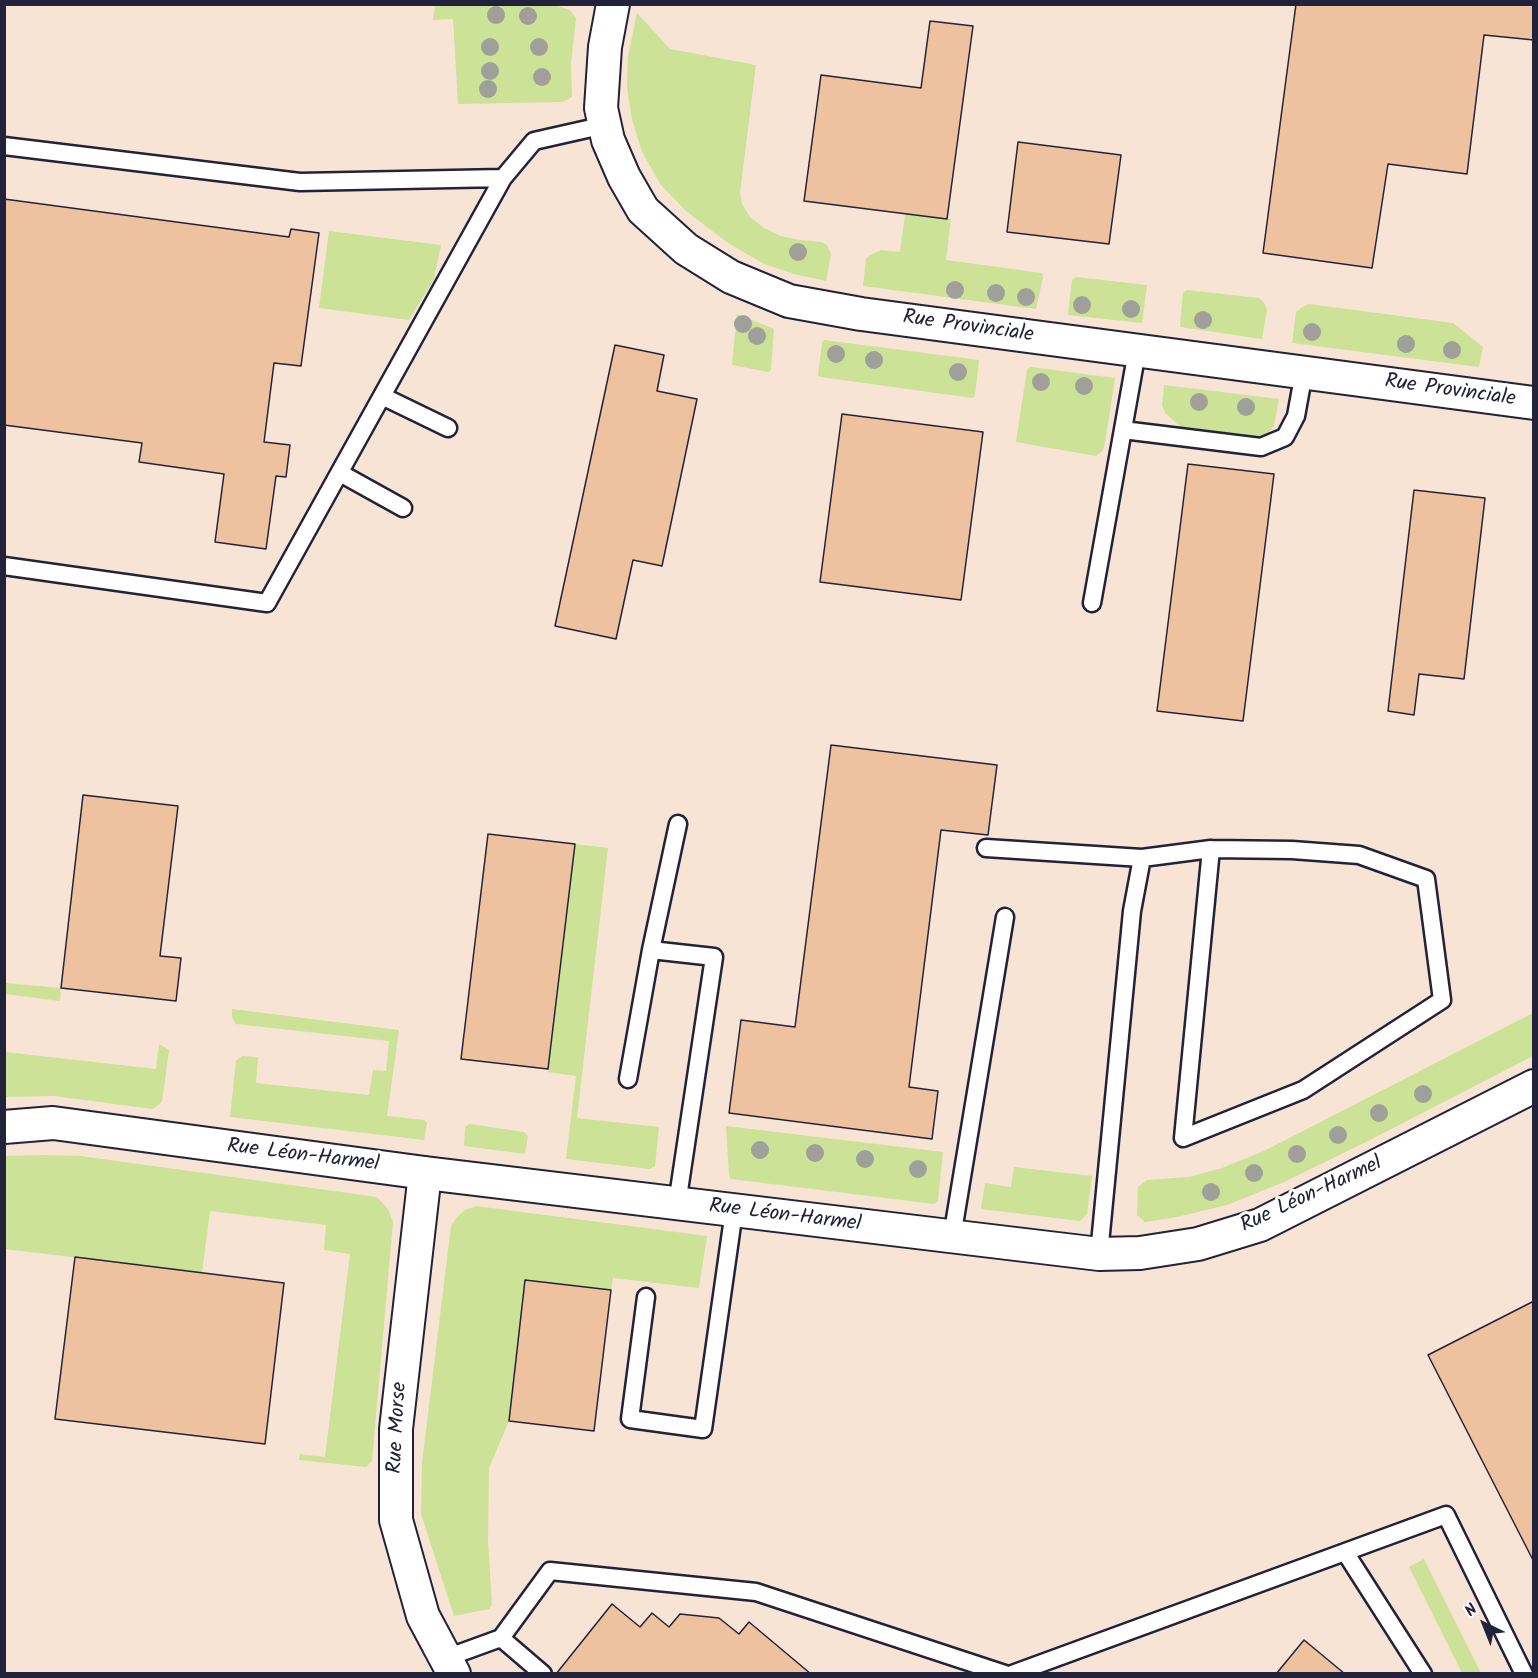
<!DOCTYPE html>
<html>
<head>
<meta charset="utf-8">
<style>
	body { margin:0 }
	#map { position:relative; width:1538px; height:1678px; overflow:hidden; background:#fcf3ec; font-family:Kalam,sans-serif }
	canvas { display:block }
	.frame { position:absolute; inset:0; border:6px solid #22223b; pointer-events:none }
	.north { position:absolute; left:1454px; top:1594px; width:60px; height:60px; -webkit-text-stroke:4px #fff; paint-order:stroke; rotate:317deg; font-size:16px; font-weight:700; line-height:24px; text-align:center; color:#22223b }
	.north::after { content:''; display:block; margin:auto; width:21px; height:27px; background:#22223b; clip-path:polygon(50% 0,100% 100%,50% 72%,0 100%) }
</style>
</head>
<body>
<div id="map">
<canvas width="1538" height="1678"></canvas>
<div class="frame"></div>
<div class="north">N</div>
</div>
<script>
const ctx = document.querySelector('canvas').getContext('2d');
ctx.lineJoin = 'round';
function paint(path, color) { ctx.fillStyle = color; ctx.fill(path, 'evenodd'); }
const toPath = rows => new Path2D(rows.map(r => 'M' + r).join(''));
function strokePath(path, color, width, dash) { ctx.strokeStyle = color; ctx.lineWidth = width; ctx.lineCap = dash ? 'butt' : 'round'; ctx.setLineDash(dash || []); ctx.stroke(path); }
function write(font, color, halo, rows, align = 'center') {
  ctx.font = font + ' Kalam,sans-serif'; ctx.lineWidth = 6; ctx.setLineDash([]); ctx.textBaseline = 'middle'; ctx.strokeStyle = halo; ctx.fillStyle = color; for (const [text, x, y, turn = 0] of rows) {
    ctx.save(); ctx.translate(x, y); ctx.rotate((+turn || 0) * Math.PI / 180); ctx.textAlign = isNaN(turn) ? turn : align; if (halo) ctx.strokeText(text, 0, 0); ctx.fillText(text, 0, 0); ctx.restore();
  }
}
paint(toPath([
	[5,5,1533,5,1533,1673,5,1674]
]), '#f8e4d5');
paint(toPath([
	[533,5,557,6,570,10,576,18,571,64,572,97,563,102,458,104,453,19,433,20,435,5],
	[637,13,670,49,756,65,740,193,742,204,750,217,764,228,781,236,800,240,822,242,827,245,831,254,826,281,794,274,764,264,728,243,686,211,661,185,642,152,632,119,627,87,628,56],
	[905,214,951,219,946,260,1042,273,1043,277,1036,309,863,286,866,259,870,255,881,250,900,252],
	[329,231,441,245,434,279,409,320,319,308],
	[1076,277,1147,285,1142,323,1068,315,1072,280],
	[1187,290,1259,298,1263,301,1267,309,1262,339,1180,327,1183,293],
	[1309,304,1453,323,1483,347,1479,367,1292,343,1296,312,1302,307],
	[737,314,774,329,771,370,768,372,732,365],
	[824,340,979,360,975,396,972,398,821,377,818,375,822,343],
	[1031,367,1115,378,1105,443,1103,450,1096,456,1016,442,1027,369],
	[1164,385,1279,399,1274,426,1267,435,1259,438,1182,428,1166,414,1162,406],
	[575,844,608,848,577,1118,659,1127,655,1166,650,1169,566,1159,576,1076,548,1072],
	[5,983,61,988,60,1001,5,994],
	[232,1009,399,1030,387,1116,424,1120,427,1123,424,1140,230,1117,236,1061,242,1056,258,1057,256,1083,369,1095,373,1070,386,1071,389,1041,236,1024,232,1017],
	[1533,1013,1533,1056,1368,1141,1284,1182,1227,1205,1177,1217,1145,1222,1137,1215,1138,1187,1147,1180,1189,1177,1222,1168,1264,1151],
	[159,1044,169,1050,162,1102,153,1109,54,1096,5,1097,5,1052,156,1069],
	[469,1124,524,1132,528,1136,525,1154,464,1146,465,1127],
	[726,1126,943,1152,938,1201,934,1204,731,1179,729,1175],
	[42,1155,81,1156,377,1197,388,1209,393,1222,372,1461,366,1467,299,1460,300,1454,325,1457,350,1254,324,1250,326,1225,210,1211,202,1273,5,1249,4,1156],
	[1014,1167,1092,1176,1087,1214,1080,1221,981,1209,985,1183,1011,1187],
	[476,1206,707,1236,699,1288,613,1278,611,1290,525,1280,509,1421,489,1468,488,1540,492,1605,489,1609,454,1616,421,1514,422,1463,451,1226,457,1217,465,1210],
	[1424,1559,1481,1673,1462,1673,1409,1567]
]), '#cbe297');
const building = toPath([
	[1296,4,1534,4,1534,40,1484,35,1467,174,1388,164,1372,268,1263,253,1296,4],
	[930,21,973,26,947,219,804,201,821,75,921,88,930,21],
	[1018,142,1121,155,1109,244,1007,232,1018,142],
	[4,199,289,237,291,229,319,233,301,366,274,363,264,442,290,445,286,477,276,476,266,549,215,542,224,474,139,462,142,443,4,425,4,199],
	[615,345,664,355,657,391,697,399,662,566,633,560,616,639,555,626,615,345],
	[842,414,983,432,961,600,820,582,842,414],
	[1188,464,1274,474,1243,721,1157,711,1188,464],
	[1414,490,1485,498,1464,679,1419,674,1414,715,1388,711,1414,490],
	[831,745,997,765,988,835,941,830,909,1087,938,1091,932,1139,729,1113,741,1020,795,1027,831,745],
	[83,795,178,806,160,956,181,958,176,1001,61,988,83,795],
	[488,834,575,844,548,1069,461,1059,488,834],
	[75,1257,284,1283,265,1444,55,1419,75,1257],
	[525,1280,611,1290,594,1431,509,1421,525,1280],
	[1534,1301,1534,1562,1428,1355,1534,1301],
	[612,1604,640,1627,652,1613,669,1627,680,1614,719,1618,739,1634,749,1622,811,1674,556,1674,612,1604],
	[1304,1640,1345,1674,1276,1674,1304,1640]
]);
paint(building, '#eec29e');
strokePath(building, '#22223b', 1.5);
const service = toPath([
	[4,146,300,182,503,178],
	[382,396,448,428],
	[1123,430,1261,447,1285,437,1296,416,1304,372],
	[340,473,403,508],
	[4,566,267,603,503,178,534,141,605,125],
	[1092,603,1137,351],
	[986,848,1142,858,1132,911,1099,1254],
	[1142,858,1211,849,1292,850,1359,855,1426,879,1442,1000,1303,1090,1183,1138,1211,849],
	[628,1079,651,950],
	[677,1204,714,957,651,950,678,824],
	[952,1237,1005,917],
	[646,1297,630,1419,703,1429,734,1211],
	[1345,1552,1423,1674],
	[501,1638,543,1674],
	[446,1658,501,1638,550,1571,756,1592,1005,1674],
	[1012,1674,1446,1515,1524,1674]
]);
const minor = toPath([
	[613,4,605,47,601,108,608,140,624,177,643,210,686,249,731,277,789,301,861,314,1534,403],
	[4,1127,53,1123,425,1173,1099,1254,1140,1253,1198,1244,1260,1225,1534,1086],
	[425,1173,396,1429,396,1520,423,1616,454,1674]
]);
strokePath(service, '#22223b', 21);
strokePath(minor, '#22223b', 36);
strokePath(service, '#fff', 16);
strokePath(minor, '#fff', 32);
ctx.fillStyle = '#a0a09a';
for (const [x, y] of [
	[496,15],
	[528,16],
	[490,47],
	[539,47],
	[490,71],
	[542,77],
	[488,89],
	[798,252],
	[955,290],
	[996,293],
	[1026,297],
	[1082,305],
	[1131,309],
	[1203,320],
	[743,324],
	[1312,332],
	[757,336],
	[1406,344],
	[1452,350],
	[836,354],
	[874,360],
	[958,372],
	[1041,382],
	[1084,386],
	[1199,402],
	[1246,407],
	[1423,1094],
	[1379,1113],
	[1338,1135],
	[760,1150],
	[815,1153],
	[1297,1154],
	[865,1159],
	[918,1169],
	[1254,1173],
	[1211,1192]
]) { ctx.beginPath(); ctx.arc(x, y, 9, 0, 2 * Math.PI); ctx.fill(); }
write('21px', '#22223b', '#fff', [
	["Rue Provinciale",968,328,8],
	["Rue Provinciale",1450,392,8],
	["Rue Léon-Harmel",303,1157,7],
	["Rue Léon-Harmel",1312,1196,-25],
	["Rue Léon-Harmel",785,1217,7],
	["Rue Morse",399,1428,-87]
]);
</script>
</body>
</html>
